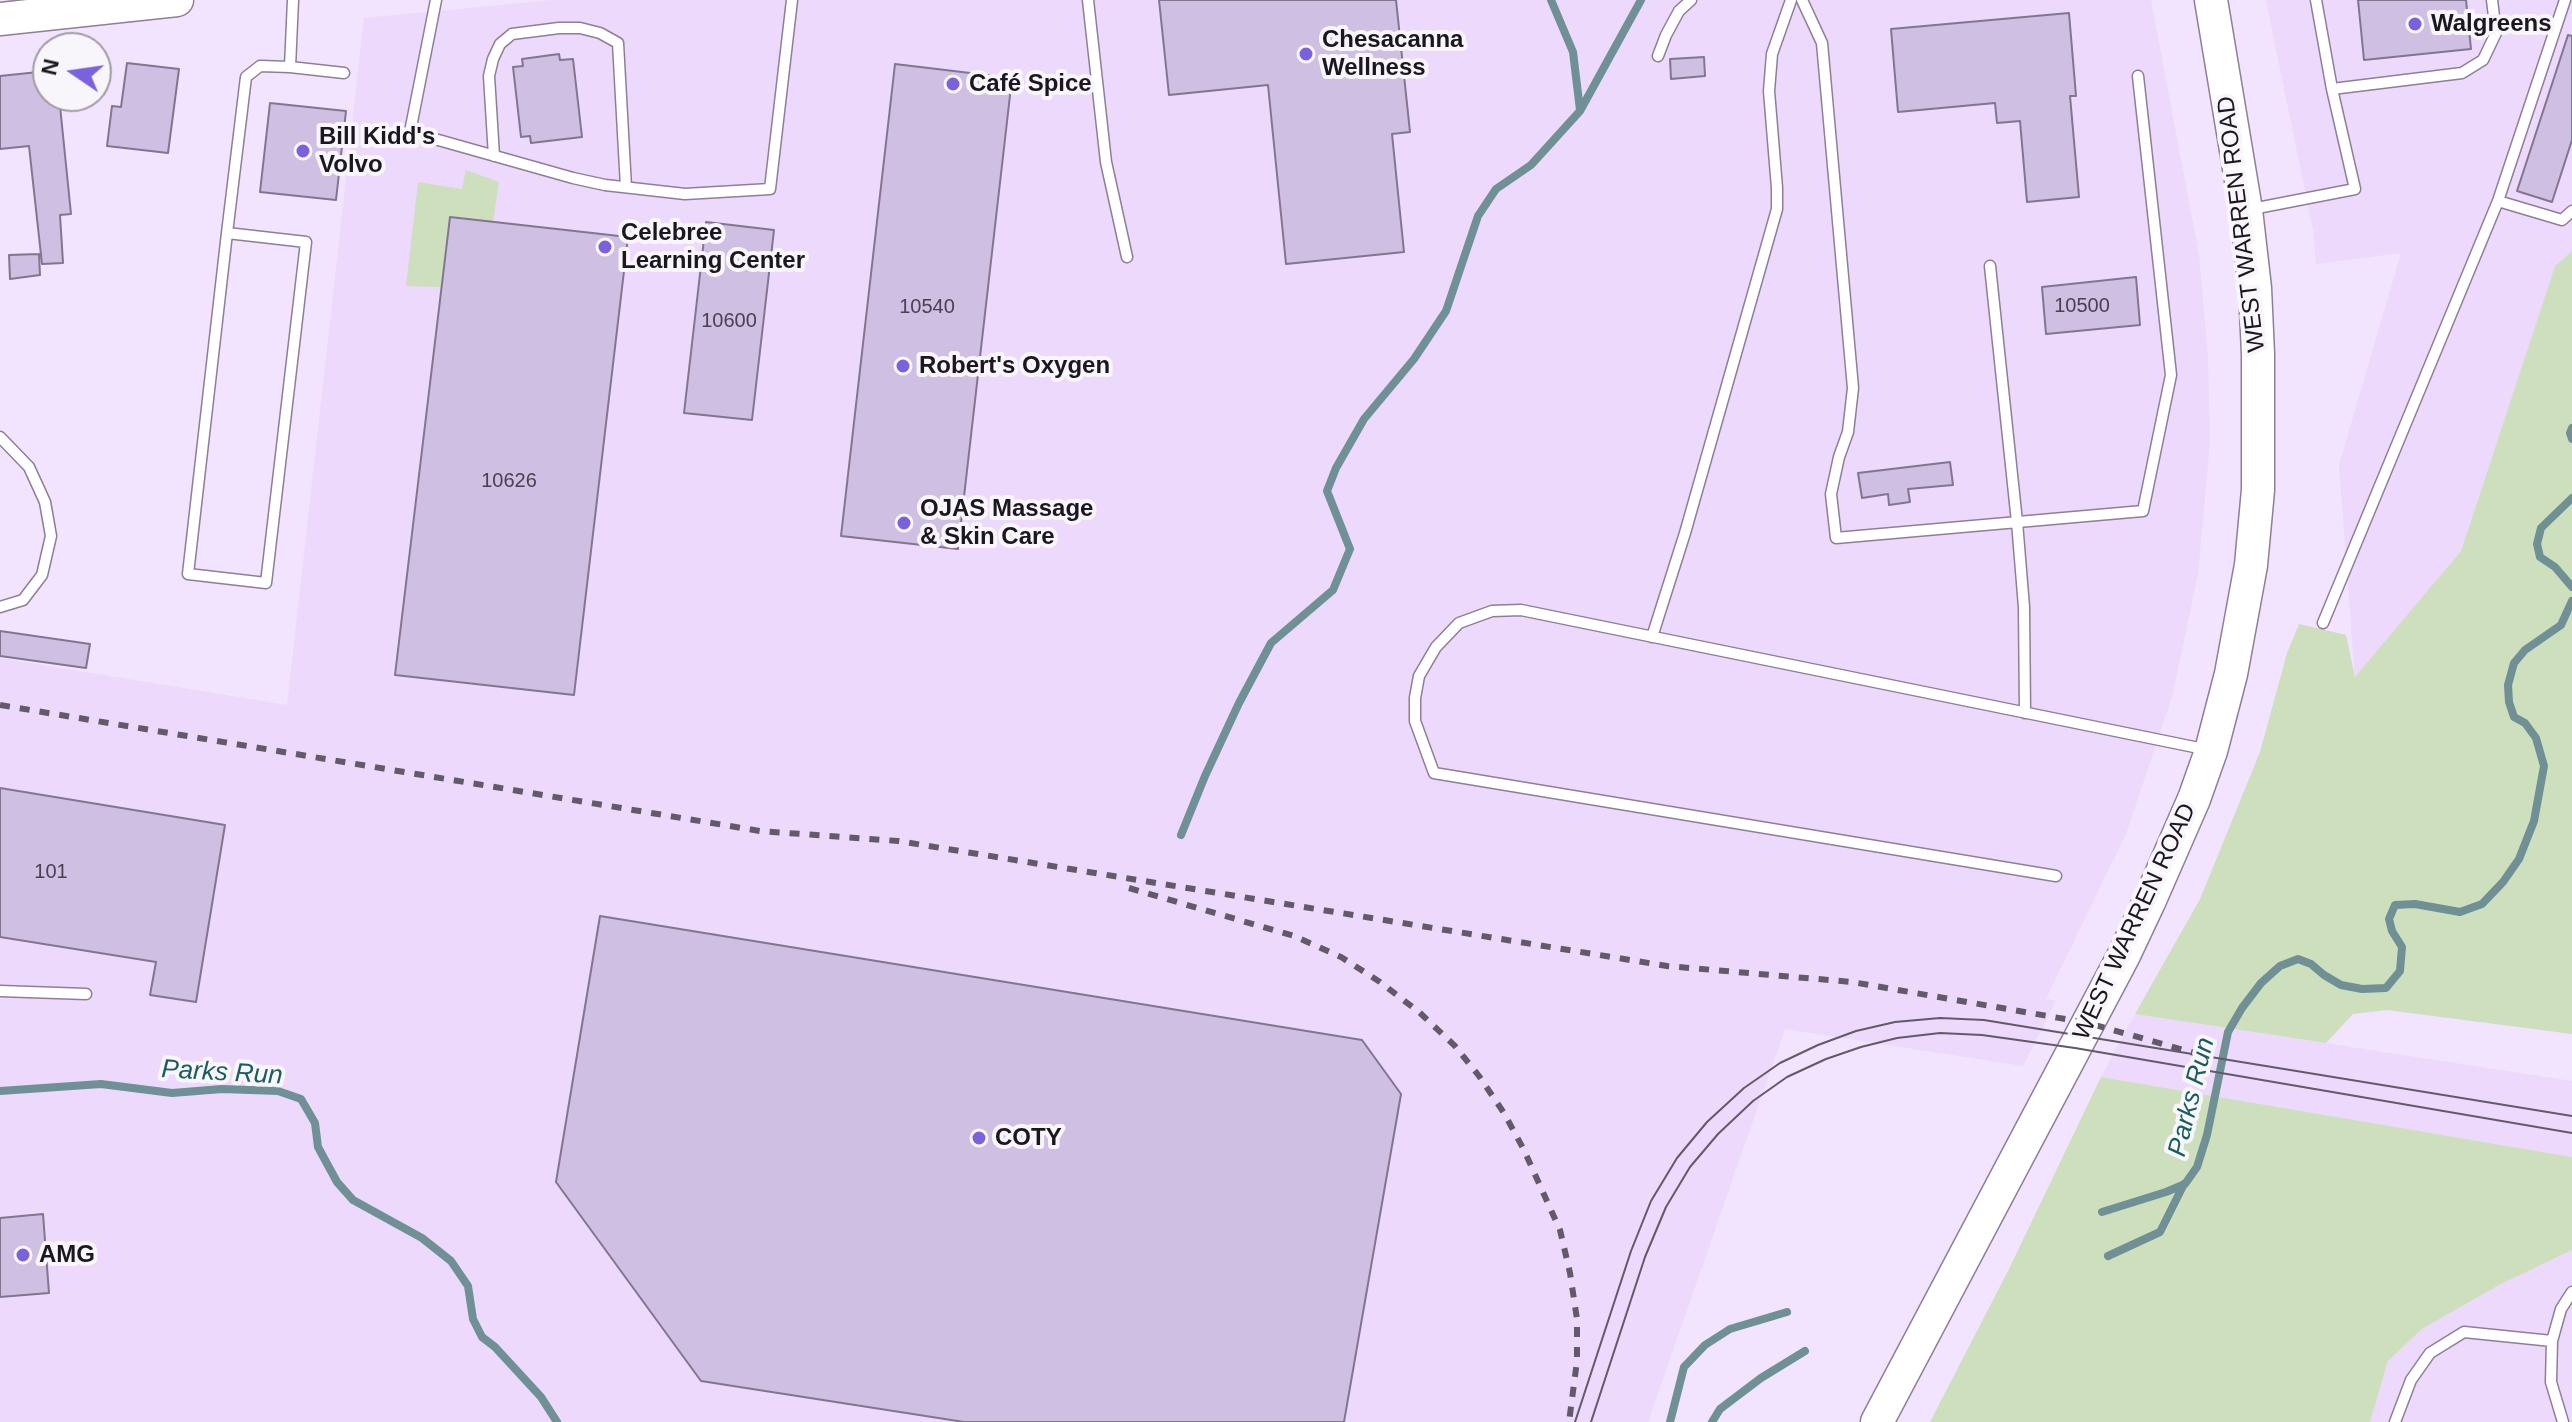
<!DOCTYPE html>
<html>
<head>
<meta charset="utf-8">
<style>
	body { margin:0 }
	#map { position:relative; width:2572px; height:1422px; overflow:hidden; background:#f2e3fe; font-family:Helvetica,sans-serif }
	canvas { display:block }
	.north { position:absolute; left:32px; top:32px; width:80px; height:80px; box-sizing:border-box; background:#f9f6fb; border:2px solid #a19ca3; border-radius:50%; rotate:283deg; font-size:22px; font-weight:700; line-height:32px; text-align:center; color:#1c1620 }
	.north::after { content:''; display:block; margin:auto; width:28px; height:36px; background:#7c61dc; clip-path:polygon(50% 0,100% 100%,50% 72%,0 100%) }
</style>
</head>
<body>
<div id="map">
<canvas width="2572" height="1422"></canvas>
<div class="north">N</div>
</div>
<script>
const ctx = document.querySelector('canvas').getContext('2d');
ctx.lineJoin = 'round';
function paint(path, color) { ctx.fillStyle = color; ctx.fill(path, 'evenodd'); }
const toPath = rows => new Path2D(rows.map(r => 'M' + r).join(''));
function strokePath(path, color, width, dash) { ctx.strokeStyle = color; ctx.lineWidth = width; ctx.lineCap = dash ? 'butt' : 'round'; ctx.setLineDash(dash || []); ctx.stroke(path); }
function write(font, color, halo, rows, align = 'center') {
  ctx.font = font + ' Helvetica,sans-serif'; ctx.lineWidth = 8; ctx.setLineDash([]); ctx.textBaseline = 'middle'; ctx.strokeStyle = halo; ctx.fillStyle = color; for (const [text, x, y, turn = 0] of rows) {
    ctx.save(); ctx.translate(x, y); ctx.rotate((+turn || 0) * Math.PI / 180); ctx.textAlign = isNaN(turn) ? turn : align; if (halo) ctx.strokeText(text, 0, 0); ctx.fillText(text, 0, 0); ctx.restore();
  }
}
paint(toPath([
	[553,0,2151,0,2199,255,2208,357,2210,442,2198,574,2172,697,2127,831,2046,999,2056,1001,2023,1066,1785,1029,1648,1422,0,1422,0,658,287,705,364,18],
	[2266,0,2572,0,2572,251,2555,266,2461,551,2355,678,2339,465,2401,253,2316,264,2313,230],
	[2135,1014,2572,1081,2572,1157,2101,1077],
	[2572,1250,2572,1422,2370,1422,2388,1361,2422,1329,2501,1284]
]), '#ecd9fb');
paint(toPath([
	[466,170,499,182,493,222,450,217,441,287,406,286,418,182,462,189],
	[2572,251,2572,1034,2387,1010,2353,1014,2326,1043,2135,1014,2200,899,2260,752,2287,653,2299,624,2346,635,2355,677,2461,551,2555,266],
	[2101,1077,2572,1157,2572,1250,2501,1284,2422,1329,2388,1361,2370,1422,1930,1422,2009,1269]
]), '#cedfbe');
strokePath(toPath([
	[1551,0,1573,52,1580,110],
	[2572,428,2570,433,2572,439],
	[2572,498,2541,528,2537,544,2540,557,2555,567,2572,587],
	[1181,835,1205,776,1239,703,1271,643,1333,590,1350,549,1327,491,1336,468,1364,419,1414,359,1446,311,1478,216,1496,189,1531,165,1580,111,1641,0],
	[0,1091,101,1084,172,1093,222,1089,278,1091,301,1099,315,1123,318,1147,337,1182,353,1200,422,1238,451,1261,468,1286,473,1319,482,1337,495,1347,541,1397,557,1422],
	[2102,1212,2166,1192,2185,1184,2197,1167,2207,1135,2228,1032,2242,1008,2261,983,2280,966,2298,959,2311,964,2324,975,2341,985,2362,989,2386,988,2400,971,2402,947,2392,931,2389,919,2395,905,2415,904,2460,912,2482,904,2503,882,2519,859,2534,821,2544,766,2536,738,2525,723,2514,717,2509,702,2508,685,2514,663,2525,650,2561,625,2572,601],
	[2108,1256,2160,1232,2184,1184],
	[1670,1422,1684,1367,1705,1345,1730,1329,1787,1312],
	[1712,1422,1720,1409,1761,1378,1805,1351]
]), '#6f9094', 8);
const building = toPath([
	[1159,0,1396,0,1410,132,1392,134,1404,252,1286,264,1268,85,1169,95,1159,0],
	[2358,0,2466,0,2471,49,2364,60,2358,0],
	[2069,13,2076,96,2070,96,2079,197,2027,202,2020,121,1997,123,1995,103,1898,112,1891,29,2069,13],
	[2568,35,2572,36,2572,140,2552,202,2517,191,2568,35],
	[559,54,560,60,573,59,582,137,531,143,530,136,521,137,513,67,523,66,522,59,559,54],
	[1704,57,1705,76,1671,79,1670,59,1704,57],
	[127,63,179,69,168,153,107,146,112,106,121,107,127,63],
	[895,64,1012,78,958,549,841,536,895,64],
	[48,71,48,96,59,96,71,214,60,215,63,263,42,264,29,146,0,149,0,76,48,71],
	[270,103,346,111,336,200,260,192,270,103],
	[450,217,628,237,574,695,395,675,450,217],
	[706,222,774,230,752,420,684,413,706,222],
	[39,254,40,275,10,279,9,255,39,254],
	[2136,277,2140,325,2046,334,2042,287,2136,277],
	[1950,462,1953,485,1908,489,1910,502,1889,505,1888,494,1862,498,1858,473,1950,462],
	[0,631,90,644,86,668,0,656,0,631],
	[0,788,225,825,196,1002,150,995,156,962,0,937,0,788],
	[600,916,1362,1040,1401,1094,1344,1422,964,1422,701,1381,556,1182,600,916],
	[43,1214,49,1293,0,1297,0,1218,43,1214]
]);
paint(building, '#cfbfe3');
strokePath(building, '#81768f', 2);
const lane = toPath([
	[436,0,410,132,573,178,605,185,685,194,770,189,792,0],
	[1088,0,1106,162,1127,257],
	[1802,0,1822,43,1853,388,1848,432,1839,457,1831,494,1836,538,2143,511,2171,375,2138,76],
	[2565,0,2498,201,2562,220,2572,211],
	[1658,56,1666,35,1679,11,1691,0],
	[290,67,344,73],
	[2332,89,2462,73,2483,60,2496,33,2492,0],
	[494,156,489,76,493,59,500,44,512,34,559,28,580,28,600,33,618,43,626,187],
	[2252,209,2355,189,2332,89,2316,0],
	[227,233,306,242,266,583,188,574,227,233,246,77,260,66,290,67,293,0],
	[1990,266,2017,522,2024,607,2025,713],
	[0,437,29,467,45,502,51,536,42,575,23,600,0,607],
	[2323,623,2498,201],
	[1652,637,1685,533,1777,209,1777,188,1769,91,1772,54,1791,0],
	[2056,876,1434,773,1415,721,1415,698,1419,676,1436,647,1459,623,1492,611,1521,610,2209,750],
	[0,991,86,994],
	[2395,1422,2411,1380,2430,1353,2464,1332,2552,1341],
	[2563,1422,2551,1382,2552,1341,2561,1309,2572,1292]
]);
const primary = toPath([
	[0,19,177,0],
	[1877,1422,2124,955,2149,902,2194,799,2211,751,2231,674,2251,565,2258,490,2258,354,2255,288,2246,210,2211,0]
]);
strokePath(lane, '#8d7f98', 13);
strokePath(primary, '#8d7f98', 35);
strokePath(lane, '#fff', 10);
strokePath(primary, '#fff', 32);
strokePath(toPath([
	[1575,1422,1631,1251,1651,1201,1677,1158,1707,1122,1744,1088,1780,1063,1818,1045,1856,1031,1895,1022,1940,1018,1984,1020,2572,1116],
	[1591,1422,1645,1257,1666,1207,1690,1167,1718,1134,1753,1101,1787,1077,1826,1059,1861,1047,1897,1038,1940,1033,1982,1035,2075,1048,2572,1133]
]), '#635a69', 2);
strokePath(toPath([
	[0,705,760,831,898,841,1667,966,1852,982,2088,1023,2198,1054],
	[1129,888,1294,936,1341,957,1380,982,1419,1012,1455,1046,1479,1076,1504,1113,1524,1150,1560,1230,1570,1273,1577,1319,1577,1361,1569,1422]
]), '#635a69', 6, [10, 10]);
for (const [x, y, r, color] of [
	[2415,24,8,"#7c61dc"],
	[1306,54,8,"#7c61dc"],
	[953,84,8,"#7c61dc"],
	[303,151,8,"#7c61dc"],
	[605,247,8,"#7c61dc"],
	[903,366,8,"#7c61dc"],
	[904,523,8,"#7c61dc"],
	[979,1138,8,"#7c61dc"],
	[23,1255,8,"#7c61dc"]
]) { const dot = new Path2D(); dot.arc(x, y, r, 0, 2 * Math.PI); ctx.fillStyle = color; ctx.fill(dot); strokePath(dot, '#f9f6fb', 3); }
write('20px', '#494051', null, [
	["10500",2082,306],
	["10540",927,307],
	["10600",729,321],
	["10626",509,481],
	["101",51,872]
]);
write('bold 24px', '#1c1620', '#f9f6fb', [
	["Walgreens",2431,24],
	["Chesacanna",1322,40],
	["Wellness",1322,68],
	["Café Spice",969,84],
	["Bill Kidd's",319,137],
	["Volvo",319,165],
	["Celebree",621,233],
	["Learning Center",621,261],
	["Robert's Oxygen",919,366],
	["OJAS Massage",920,509],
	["& Skin Care",920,537],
	["COTY",995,1138],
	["AMG",39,1255]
], 'left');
write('24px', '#1c1620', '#f9f6fb', [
	["WEST WARREN ROAD",2242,224,-97],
	["WEST WARREN ROAD",2135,922,-65]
]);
write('italic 26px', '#185c5d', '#f9f6fb', [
	["Parks Run",222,1073,3],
	["Parks Run",2192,1097,-76]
]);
</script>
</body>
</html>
